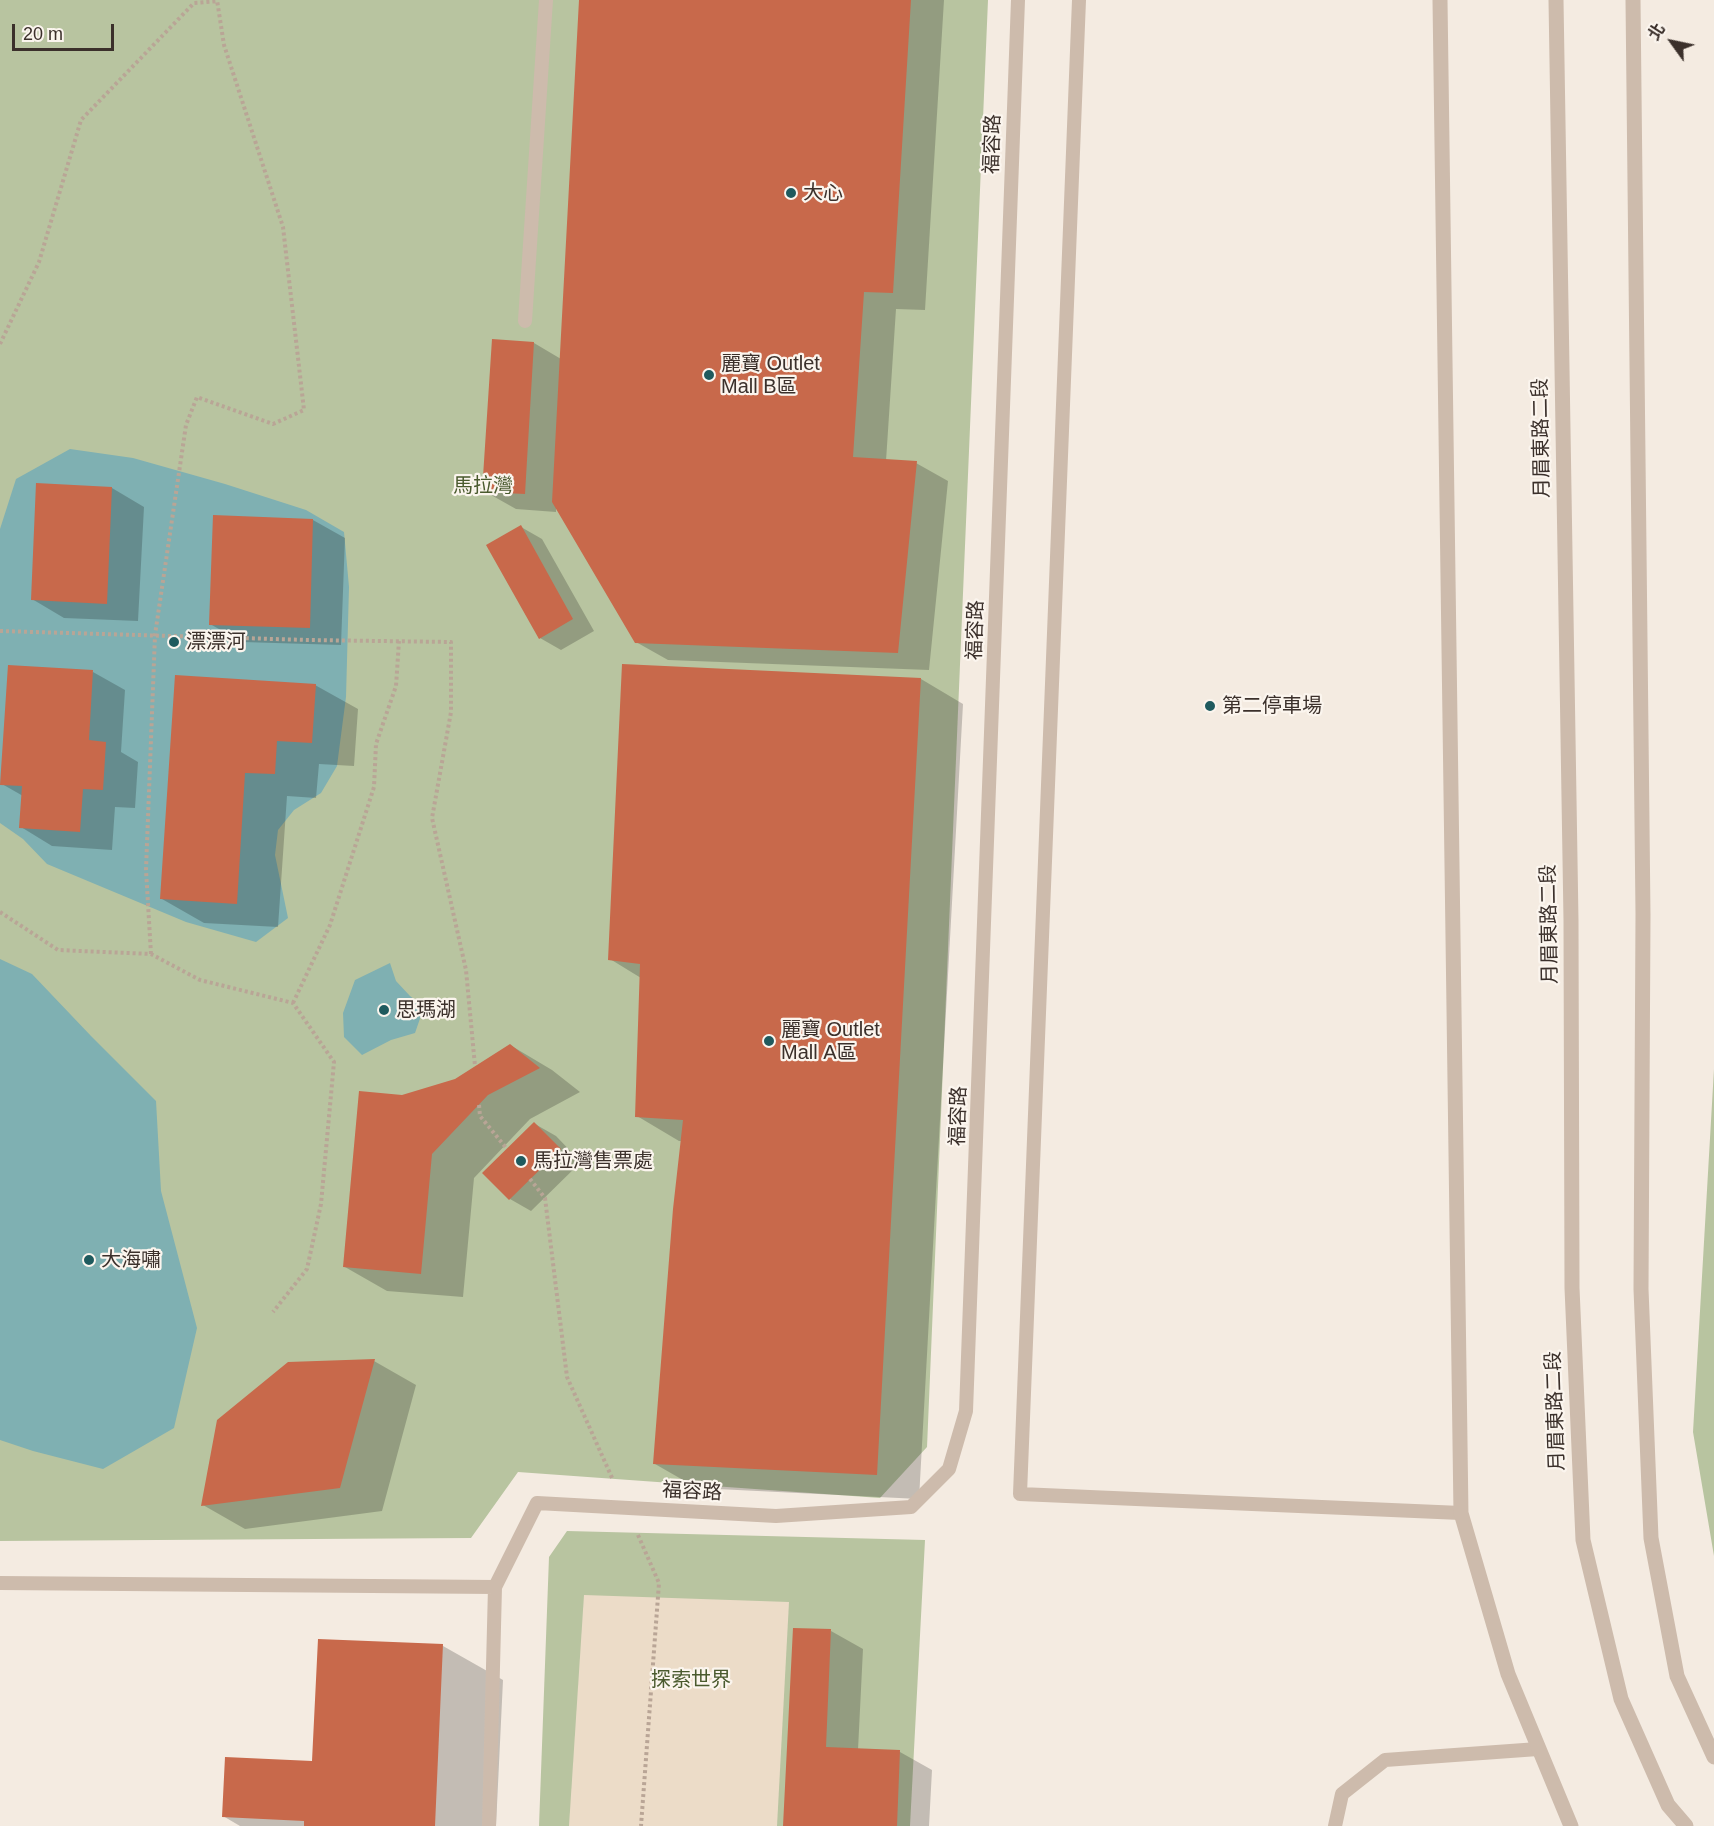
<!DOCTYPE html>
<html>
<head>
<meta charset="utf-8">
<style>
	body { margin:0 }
	#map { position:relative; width:1714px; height:1826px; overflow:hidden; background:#f4ebe1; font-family:Arial,"Noto Sans TC",sans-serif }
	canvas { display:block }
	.north { position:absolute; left:1642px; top:12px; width:60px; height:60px; -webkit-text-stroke:4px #fbf5ee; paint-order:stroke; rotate:303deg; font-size:16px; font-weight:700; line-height:24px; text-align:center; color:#3b302b }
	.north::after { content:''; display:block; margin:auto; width:21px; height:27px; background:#3b302b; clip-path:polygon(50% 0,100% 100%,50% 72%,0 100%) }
	.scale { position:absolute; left:12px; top:24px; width:102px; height:27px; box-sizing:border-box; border:3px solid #3b302b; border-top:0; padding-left:8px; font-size:18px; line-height:21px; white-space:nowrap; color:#3b302b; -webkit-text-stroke:4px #fbf5ee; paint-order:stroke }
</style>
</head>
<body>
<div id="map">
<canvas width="1714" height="1826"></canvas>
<div class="north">北</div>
<div class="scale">20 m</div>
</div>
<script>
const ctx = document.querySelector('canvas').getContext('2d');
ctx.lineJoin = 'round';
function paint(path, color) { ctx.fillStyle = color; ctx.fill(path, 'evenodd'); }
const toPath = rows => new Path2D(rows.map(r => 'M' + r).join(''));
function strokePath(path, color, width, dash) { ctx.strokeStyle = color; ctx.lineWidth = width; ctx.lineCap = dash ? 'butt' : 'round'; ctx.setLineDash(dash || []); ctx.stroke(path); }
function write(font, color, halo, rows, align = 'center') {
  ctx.font = font + ' Arial,"Noto Sans TC",sans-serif'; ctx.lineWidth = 4.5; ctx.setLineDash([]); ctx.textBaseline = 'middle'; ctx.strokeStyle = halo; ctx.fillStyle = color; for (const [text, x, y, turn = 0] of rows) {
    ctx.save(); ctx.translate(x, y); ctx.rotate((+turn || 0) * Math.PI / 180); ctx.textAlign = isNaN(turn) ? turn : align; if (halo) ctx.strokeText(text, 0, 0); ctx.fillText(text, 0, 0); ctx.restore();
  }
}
paint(toPath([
	[0,0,988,0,927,1447,880,1498,518,1472,471,1538,0,1541],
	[1714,1069,1714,1556,1693,1432],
	[567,1531,925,1540,910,1826,539,1826,549,1557]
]), '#b8c4a0');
paint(toPath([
	[584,1595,789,1602,777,1826,569,1826]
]), '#ecdcc8');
paint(toPath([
	[70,449,133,458,225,484,306,510,344,532,349,587,346,697,337,766,321,793,294,810,278,830,275,855,288,918,256,942,186,922,47,864,23,839,0,823,0,529,16,479],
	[0,959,32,974,91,1036,156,1101,161,1191,197,1328,174,1428,103,1469,33,1451,0,1440],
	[390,963,396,981,410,996,424,1007,415,1033,391,1040,362,1055,344,1037,343,1013,355,980]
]), '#7fb0b2');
paint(toPath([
	[581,0,944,0,925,310,896,309,886,461,916,463,948,481,929,670,668,660,636,642,556,507,556,512,516,509,484,491,494,341,534,343,561,359],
	[38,485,112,488,144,507,138,621,64,618,32,599],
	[313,520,345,538,341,645,242,642,210,624],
	[521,527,542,539,594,631,561,650,540,638],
	[93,672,125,690,121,752,138,762,135,808,115,807,112,850,52,846,21,827,23,796,2,784],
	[176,677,315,685,358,709,354,766,319,764,316,798,287,796,278,927,204,923,162,899],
	[921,679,963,704,919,1499,697,1488,655,1464,682,1141,679,1141,637,1116,641,978,610,959],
	[510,1045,552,1070,580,1092,530,1119,474,1178,463,1297,387,1291,345,1267,402,1097,456,1081],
	[535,1124,556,1136,581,1162,531,1211,510,1199],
	[374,1361,416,1385,382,1511,245,1529,203,1505],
	[831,1631,863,1649,858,1750,900,1752,932,1770,929,1826,785,1826],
	[320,1641,443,1646,503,1680,496,1826,240,1826,223,1816,314,1762]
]), '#0003');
paint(toPath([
	[579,0,911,0,893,293,864,292,853,457,917,461,898,653,635,643,552,502],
	[492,339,534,342,525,494,482,492],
	[36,483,112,487,107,604,31,600],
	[213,515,313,519,310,628,209,625],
	[521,525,573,619,539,639,486,545],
	[622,664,921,678,877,1475,653,1464,673,1209,683,1120,635,1117,640,964,608,960],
	[8,665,93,670,89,740,106,742,103,790,83,789,80,832,19,828,22,786,0,785],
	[175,675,316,684,312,743,277,741,275,774,245,773,237,904,160,899],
	[510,1044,540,1068,488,1095,432,1154,421,1274,343,1267,359,1091,402,1095,455,1079],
	[534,1122,561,1149,509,1200,482,1173],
	[375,1359,340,1488,201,1506,217,1420,288,1362],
	[793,1628,831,1629,826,1747,900,1750,897,1826,783,1826],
	[318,1639,443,1644,435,1826,304,1826,304,1821,222,1817,225,1757,312,1761]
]), '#c8694b');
strokePath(toPath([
	[0,344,39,262,81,120,194,3,217,1],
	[0,631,308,640,451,642,451,712,432,818,466,970,475,1066],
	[0,912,58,950,151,954,200,980,293,1003,334,1062,321,1204,307,1269,273,1312],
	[151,954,146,870,155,635,186,425,197,397,273,424,304,410,283,227,224,45,217,0],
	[293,1003,330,925,374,787,376,744,396,686,399,641],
	[479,1105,480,1116,507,1149],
	[530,1179,545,1198,567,1377,613,1480],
	[638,1535,659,1583,641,1826]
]), '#b9a596', 4, [3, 3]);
strokePath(toPath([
	[1079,0,1020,1494,1461,1513],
	[525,321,546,0],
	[0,1583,495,1587],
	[489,1826,495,1587,537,1503,776,1516,911,1507,949,1469,966,1411,1018,0],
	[1335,1826,1342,1794,1385,1760,1538,1749]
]), '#cdbbac', 14);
strokePath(toPath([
	[1440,0,1461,1513,1508,1674,1571,1826],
	[1556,0,1571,920,1572,1288,1583,1540,1621,1699,1668,1805,1686,1826],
	[1633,0,1643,914,1641,1289,1651,1538,1677,1676,1714,1757]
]), '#cdbbac', 15);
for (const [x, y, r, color] of [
	[791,193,6,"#1f5a5e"],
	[709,375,6,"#1f5a5e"],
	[174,642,6,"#1f5a5e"],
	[1210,706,6,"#1f5a5e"],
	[384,1010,6,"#1f5a5e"],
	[769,1041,6,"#1f5a5e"],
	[521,1161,6,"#1f5a5e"],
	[89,1260,6,"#1f5a5e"]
]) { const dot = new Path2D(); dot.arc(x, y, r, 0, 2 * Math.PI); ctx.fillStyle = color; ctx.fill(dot); strokePath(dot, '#fbf5ee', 2); }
write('20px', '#3b302b', '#fbf5ee', [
	["福容路",993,144,-88],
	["月眉東路二段",1542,438,-91],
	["福容路",976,630,-88],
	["月眉東路二段",1550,924,-91],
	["福容路",959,1116,-88],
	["月眉東路二段",1556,1411,-92],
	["福容路",692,1492,3]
]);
write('20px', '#3b302b', '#fbf5ee', [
	["大心",803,193],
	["麗寶 Outlet",721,364],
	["Mall B區",721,387],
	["漂漂河",186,642],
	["第二停車場",1222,706],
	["思瑪湖",396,1010],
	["麗寶 Outlet",781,1030],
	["Mall A區",781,1053],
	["馬拉灣售票處",533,1161],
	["大海嘯",101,1260]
], 'left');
write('20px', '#4a5a2e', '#fbf5ee', [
	["馬拉灣",483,486],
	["探索世界",691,1680]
]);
</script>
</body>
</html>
